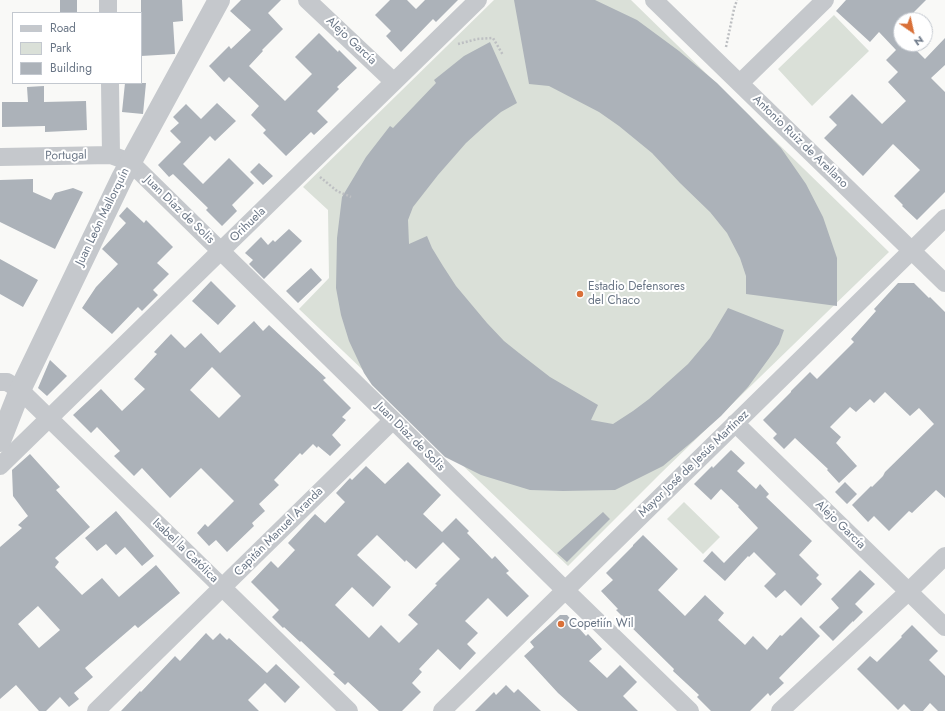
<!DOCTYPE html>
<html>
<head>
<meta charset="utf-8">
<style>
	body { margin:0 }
	#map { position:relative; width:945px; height:711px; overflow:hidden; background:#f9f9f7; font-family:Jost,sans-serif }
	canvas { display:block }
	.legend { position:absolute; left:12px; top:12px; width:130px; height:72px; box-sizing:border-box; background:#fff; border:1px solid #c3c8cf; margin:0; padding:5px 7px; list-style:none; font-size:12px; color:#6a7686 }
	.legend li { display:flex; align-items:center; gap:8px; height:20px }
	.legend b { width:20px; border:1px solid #c3c8cf }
	.north { position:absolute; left:893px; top:12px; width:40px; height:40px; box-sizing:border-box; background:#fff; border:1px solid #c3c8cf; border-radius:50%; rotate:146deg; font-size:11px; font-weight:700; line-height:16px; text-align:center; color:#6a7686 }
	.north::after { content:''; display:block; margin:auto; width:14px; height:18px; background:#d97038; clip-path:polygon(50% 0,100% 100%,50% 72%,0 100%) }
</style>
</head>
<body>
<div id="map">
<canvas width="945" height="711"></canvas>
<ul class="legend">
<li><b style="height:5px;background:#c5c8cc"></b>Road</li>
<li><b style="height:11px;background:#dae0d8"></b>Park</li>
<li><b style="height:11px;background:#acb2b9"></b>Building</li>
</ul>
<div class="north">N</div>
</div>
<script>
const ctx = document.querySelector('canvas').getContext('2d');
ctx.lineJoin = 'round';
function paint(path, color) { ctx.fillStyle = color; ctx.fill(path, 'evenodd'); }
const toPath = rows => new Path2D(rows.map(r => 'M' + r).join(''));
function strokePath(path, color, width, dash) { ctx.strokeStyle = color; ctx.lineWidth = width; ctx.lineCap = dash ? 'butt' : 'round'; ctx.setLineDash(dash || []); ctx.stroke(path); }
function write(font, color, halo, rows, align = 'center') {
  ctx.font = font + ' Jost,sans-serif'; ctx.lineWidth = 4; ctx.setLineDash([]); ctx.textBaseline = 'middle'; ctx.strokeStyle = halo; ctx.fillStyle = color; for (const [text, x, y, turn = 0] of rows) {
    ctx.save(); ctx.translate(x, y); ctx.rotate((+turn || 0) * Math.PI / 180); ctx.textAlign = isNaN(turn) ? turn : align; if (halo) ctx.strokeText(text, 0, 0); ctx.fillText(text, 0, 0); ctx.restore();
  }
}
paint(toPath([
	[494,0,631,0,889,252,661,473,568,566,299,309,329,278,328,210,303,187],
	[834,15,869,51,812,106,778,69],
	[684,502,720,537,703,554,667,519]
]), '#dae0d8');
paint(toPath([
	[60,0,77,0,77,13,60,13],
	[141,0,182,0,183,21,173,22,175,54,141,56],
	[241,0,281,0,268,13,283,29,262,50,263,51,249,66,285,101,312,74,295,57,319,33,338,52,339,50,357,68,337,87,339,89,317,111,328,122,314,135,311,132,286,156,263,133,266,130,251,115,259,106,229,77,224,82,209,66,229,46,231,49,251,30,230,11],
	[390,0,407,0,416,9,425,0,458,0,436,22,433,19,401,52,386,36,391,31,375,15],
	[514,0,595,0,637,20,679,51,717,83,749,115,781,148,806,184,823,217,837,258,837,306,746,294,746,276,740,258,727,233,710,212,680,183,652,153,619,126,599,112,549,86,529,84],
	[846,0,926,0,906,20,901,20,901,25,896,30,901,35,901,45,902,44,910,44,925,59,945,38,945,65,931,78,945,92,945,192,917,220,902,206,903,205,894,196,920,170,893,144,863,176,824,138,837,125,829,117,852,94,882,124,906,101,888,82,898,72,886,60,896,50,879,32,870,42,836,11],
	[490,42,517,103,501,112,488,123,466,143,438,175,413,207,408,220,409,244,427,236,432,248,443,266,456,286,487,323,504,341,519,353,550,377,598,405,591,420,613,424,633,411,649,399,688,364,710,338,728,308,784,330,779,344,770,357,748,387,721,416,693,441,663,466,615,490,563,491,530,490,481,475,445,457,372,385,364,373,349,341,341,315,336,288,337,238,342,197,366,157,390,126,393,128,436,83,434,80,464,56],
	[125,83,146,83,143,114,122,112],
	[44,86,44,102,86,101,87,130,45,132,45,126,2,127,2,102,28,102,27,87],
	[217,103,236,121,215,141,210,136,183,164,203,184,229,158,254,183,232,205,237,211,222,226,206,210,208,208,173,174,169,177,158,165,181,142,170,131,179,123,173,117,186,104,201,119],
	[259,163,273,176,263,185,250,172],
	[33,179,33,192,51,200,55,193,73,188,83,192,55,249,0,222,0,180],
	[127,207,144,223,146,220,173,247,157,263,169,274,153,290,158,295,142,311,138,307,112,334,82,308,96,287,118,264,102,249,126,223,119,216],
	[289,229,302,241,264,279,249,264,253,260,245,253,261,237,268,245,273,240,275,242],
	[0,259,38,280,23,307,0,294],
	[311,268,322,280,298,303,286,291],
	[211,281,236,306,218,325,192,301],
	[898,283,914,283,929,298,930,297,945,312,945,498,936,490,912,513,909,511,889,531,874,516,868,522,852,505,871,486,872,487,883,476,885,472,934,424,919,408,910,416,885,392,874,403,870,399,856,412,850,407,830,427,841,437,836,443,857,466,839,483,827,470,828,469,795,438,784,449,773,438,777,434,763,420,791,392,791,391,810,372,817,379,854,342,851,339,876,311,874,309],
	[254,321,263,331,269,325,326,378,323,380,351,408,342,417,346,420,332,435,341,445,330,456,318,446,317,448,313,444,302,455,300,453,274,480,279,485,259,504,265,511,252,523,254,526,227,552,216,540,209,546,197,533,205,524,208,527,234,501,201,468,170,498,142,468,134,476,114,456,120,451,97,427,91,433,73,415,101,389,122,411,145,389,134,379,157,354,154,352,171,334,185,348,201,333,220,353],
	[212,367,241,396,219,418,190,390],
	[50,360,67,376,47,396,38,388],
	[731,450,745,463,737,471,756,489,760,484,769,494,766,497,812,541,799,555,819,575,816,578,822,584,801,606,785,590,776,598,764,586,776,574,754,552,749,557,748,556,725,581,703,561,712,551,724,563,758,528,738,507,739,506,721,489,711,500,694,484,712,466,713,468],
	[30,454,60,487,56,490,90,527,55,558,59,562,55,567,82,595,102,578,119,597,156,565,180,593,138,628,135,625,85,668,93,677,74,693,79,699,69,707,60,697,46,711,39,711,16,685,0,699,0,547,22,528,18,525,28,516,13,496,12,470],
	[38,606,60,630,39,648,18,624],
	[408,462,441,495,423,514,442,532,456,518,469,531,467,533,492,559,495,556,509,571,506,573,529,596,507,617,488,598,465,621,478,633,467,644,476,653,460,670,438,649,419,669,422,672,412,683,421,692,402,711,379,711,348,682,345,685,333,674,335,673,301,641,300,642,284,627,283,628,272,617,279,610,251,582,271,561,278,568,295,550,288,543,315,514,325,523,345,502,336,493,350,478,352,480,366,466,385,484],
	[377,535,405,562,406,560,416,569,443,542,460,559,435,584,437,585,408,615,418,624,399,643,381,625,369,638,335,605,352,587,373,607,391,587,357,555],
	[845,482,857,494,847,504,835,492],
	[116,511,154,556,142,566,125,547,116,555,106,544,97,551,85,538],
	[603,512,610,519,567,562,557,553],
	[643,535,678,569,658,590,685,616,705,595,724,613,718,620,745,645,753,636,767,650,780,635,782,636,801,617,820,636,779,678,784,683,770,696,768,693,750,711,711,711,697,697,699,695,673,671,674,669,623,619,624,618,616,610,618,609,601,591,613,580,606,573,633,546,633,545],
	[860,570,875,584,855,604,863,612,853,622,853,621,833,641,819,627,839,608,831,599],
	[560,615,567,615,586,636,588,634,602,649,589,661,607,678,620,665,637,682,623,696,638,711,578,711,558,693,524,656,534,647,530,642],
	[912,625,938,651,929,660,945,676,945,711,938,711,930,703,923,711,911,711,904,704,898,710,857,669,870,656,877,662,902,637,901,636],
	[206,633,213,640,220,633,227,640,229,638,267,673,276,664,300,687,285,703,265,683,248,700,259,711,121,711,140,691,141,692,175,656,180,661],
	[506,685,514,693,518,689,541,711,475,711,494,692,496,695]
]), '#acb2b9');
strokePath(toPath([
	[458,44,477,39,493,38,503,55],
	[726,47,734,9,737,0],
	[320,177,337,191,351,197]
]), '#bdbfc2', 2.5, [2, 2]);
strokePath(toPath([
	[108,0,108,13],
	[307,0,394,82],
	[654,0,945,283],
	[110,83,111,155],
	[740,83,825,0],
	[0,157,111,155,130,162,393,420,565,590,690,711],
	[0,382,7,382,20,390,349,711],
	[735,423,945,627],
	[0,466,478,0],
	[96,711,393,420],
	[442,711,945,218],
	[780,711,908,592,945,556]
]), '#c5c8cc', 18);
strokePath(toPath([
	[0,441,20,390,122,178,219,0]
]), '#c5c8cc', 22);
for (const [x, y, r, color] of [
	[580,294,4,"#d97038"],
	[561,624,4,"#d97038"]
]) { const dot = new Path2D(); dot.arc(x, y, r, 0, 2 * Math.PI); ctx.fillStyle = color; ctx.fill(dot); strokePath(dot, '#fff', 1.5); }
write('12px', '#6a7686', '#fff', [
	["Alejo García",351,41,43],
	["Antonio Ruiz de Arellano",800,142,44],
	["Portugal",66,156,-1],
	["Juan Díaz de Solis",179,210,44],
	["Juan León Mallorquín",103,217,-64],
	["Orihuela",248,225,-44],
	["Juan Díaz de Solis",410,437,45],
	["Mayor José de Jesús Martínez",694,464,-44],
	["Alejo García",840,525,44],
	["Capitán Manuel Aranda",279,532,-45],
	["Isabel la Católica",185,551,44]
]);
write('12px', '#6a7686', '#fff', [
	["Estadio Defensores",588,287],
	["del Chaco",588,301],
	["Copetiín Wil",569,624]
], 'left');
</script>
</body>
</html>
